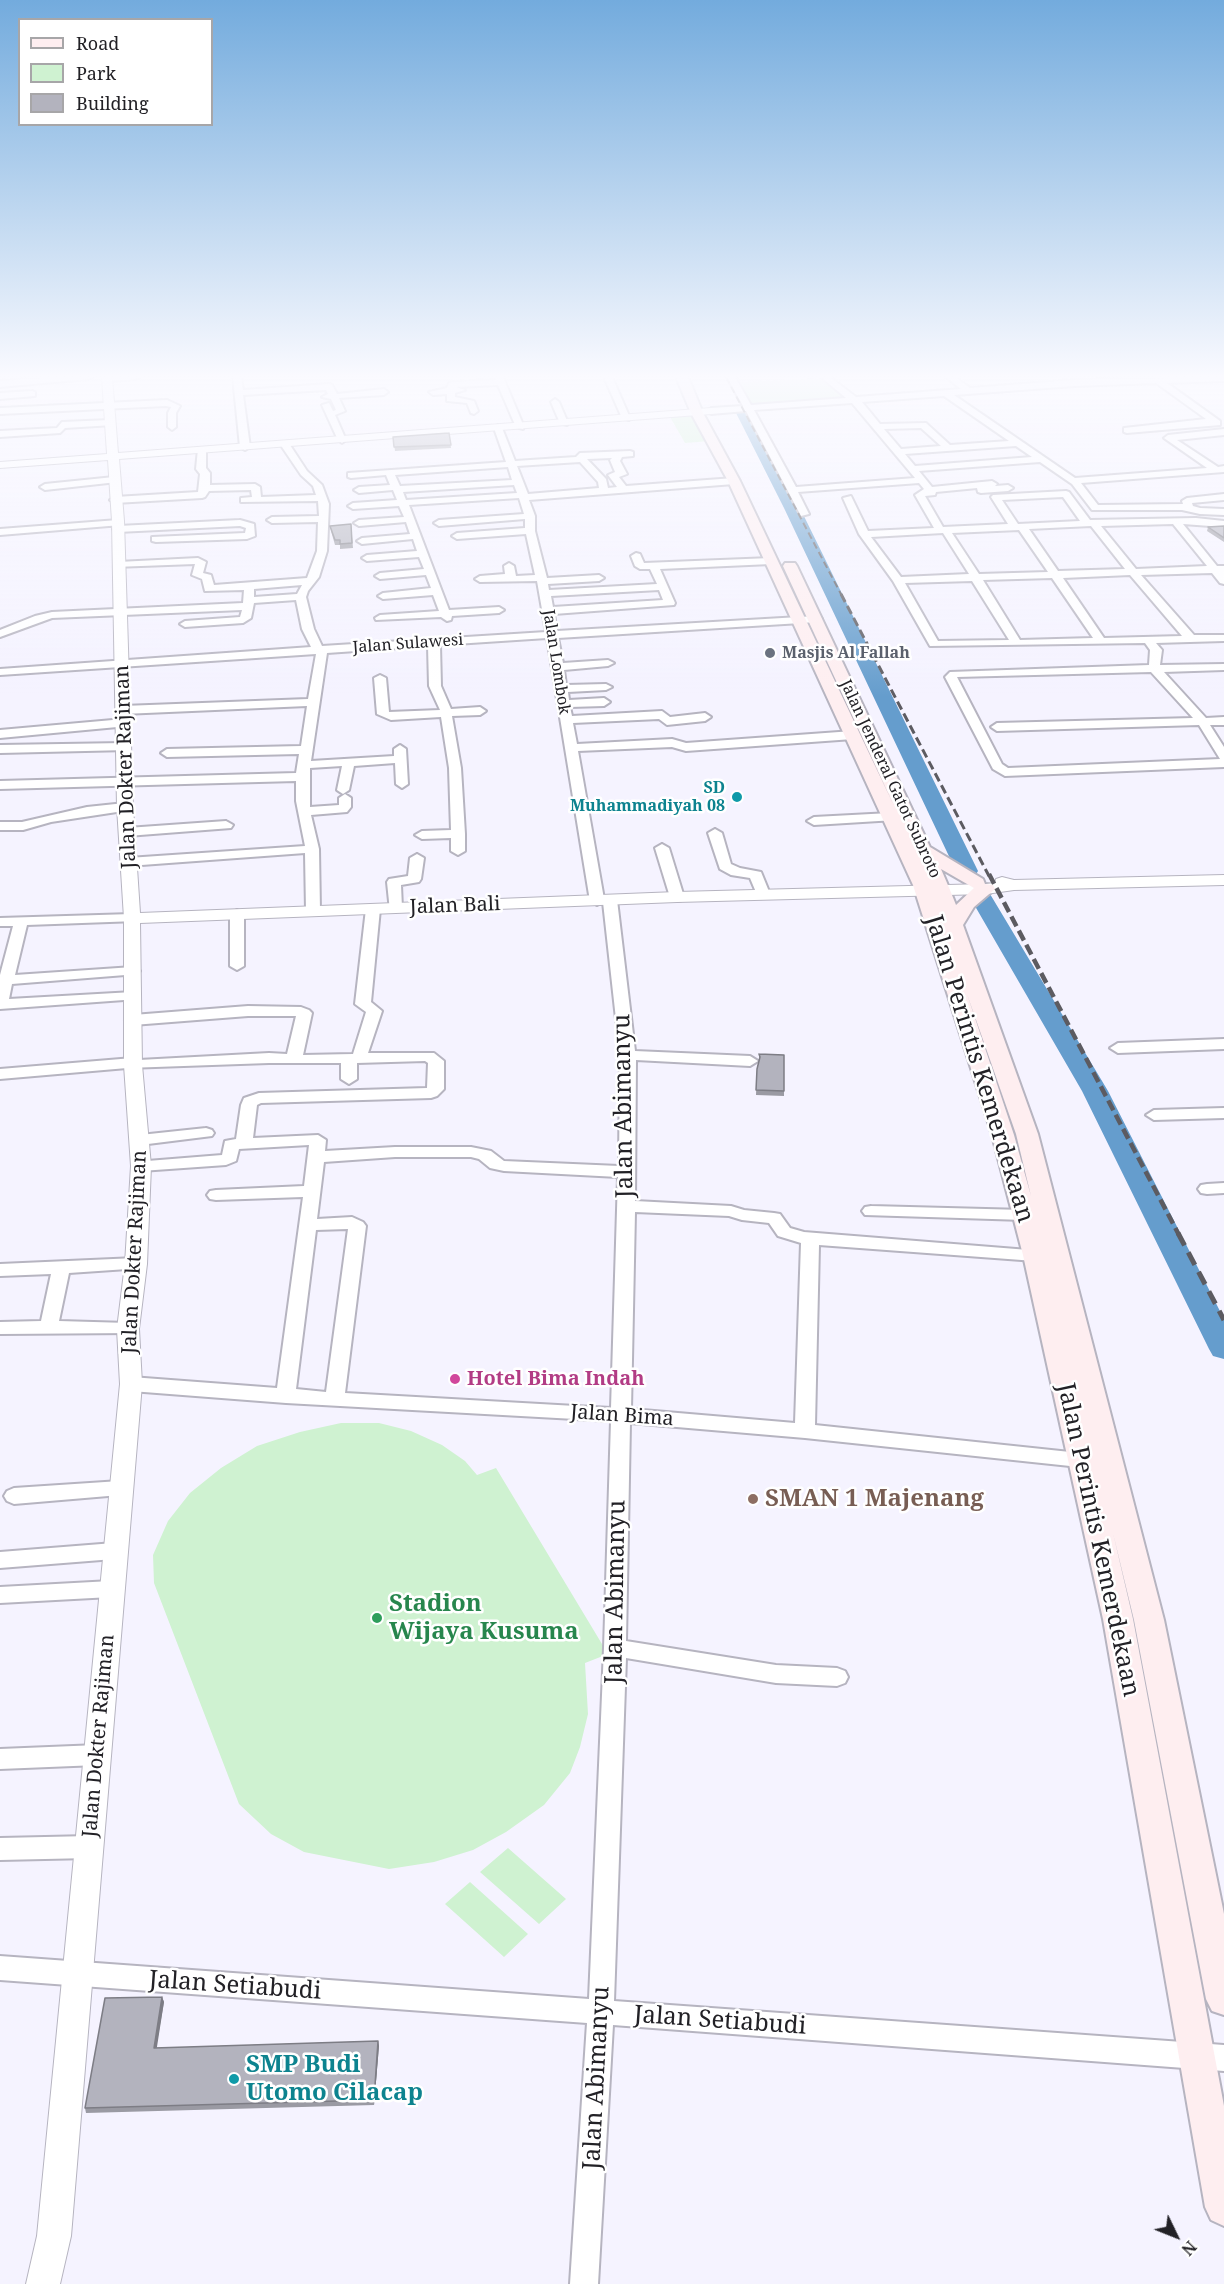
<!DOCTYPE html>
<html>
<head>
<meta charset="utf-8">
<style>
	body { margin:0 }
	#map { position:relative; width:1224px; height:2284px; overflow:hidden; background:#f5f3ff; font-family:"Noto Serif",serif }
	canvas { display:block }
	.legend { position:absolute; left:18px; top:18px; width:195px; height:108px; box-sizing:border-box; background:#fff; border:2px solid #a7a6a8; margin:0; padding:8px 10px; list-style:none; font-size:18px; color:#222126 }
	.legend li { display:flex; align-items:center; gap:12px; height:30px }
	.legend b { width:30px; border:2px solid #a7a6a8 }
	.north { position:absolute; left:1146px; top:2206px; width:60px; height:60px; -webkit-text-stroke:4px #fff; paint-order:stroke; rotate:133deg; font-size:16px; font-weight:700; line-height:24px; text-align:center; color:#222126 }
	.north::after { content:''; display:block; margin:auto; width:21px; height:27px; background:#222126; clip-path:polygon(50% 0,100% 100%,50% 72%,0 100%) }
</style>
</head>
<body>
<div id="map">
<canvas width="1224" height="2284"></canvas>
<ul class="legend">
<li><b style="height:8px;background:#feeef0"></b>Road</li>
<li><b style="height:16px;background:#cff2d1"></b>Park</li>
<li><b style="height:16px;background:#b3b3be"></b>Building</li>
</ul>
<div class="north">N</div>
</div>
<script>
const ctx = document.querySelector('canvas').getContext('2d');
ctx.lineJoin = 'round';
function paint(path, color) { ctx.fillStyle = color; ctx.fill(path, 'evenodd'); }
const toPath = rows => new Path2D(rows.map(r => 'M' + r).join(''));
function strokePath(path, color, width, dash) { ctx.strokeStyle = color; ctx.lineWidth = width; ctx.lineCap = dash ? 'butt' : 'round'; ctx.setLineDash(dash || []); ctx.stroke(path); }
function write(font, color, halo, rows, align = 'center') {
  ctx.font = font + ' "Noto Serif",serif'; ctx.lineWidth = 5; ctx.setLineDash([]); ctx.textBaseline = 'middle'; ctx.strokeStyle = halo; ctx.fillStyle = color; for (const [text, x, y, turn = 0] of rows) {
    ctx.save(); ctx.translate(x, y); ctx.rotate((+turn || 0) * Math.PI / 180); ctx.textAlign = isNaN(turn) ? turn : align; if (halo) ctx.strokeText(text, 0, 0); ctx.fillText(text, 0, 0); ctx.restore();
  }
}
paint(toPath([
	[827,378,851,399,751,408,739,382],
	[697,416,710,441,685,443,670,417],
	[341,1423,379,1423,411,1431,442,1445,465,1461,477,1475,496,1468,608,1654,585,1663,588,1714,580,1747,570,1773,544,1805,506,1832,473,1850,434,1862,389,1869,304,1852,271,1834,239,1804,154,1583,153,1555,168,1521,190,1493,221,1468,257,1446,300,1432],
	[508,1848,566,1899,539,1924,480,1872],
	[470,1882,528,1934,504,1957,445,1904]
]), '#cff2d1');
paint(toPath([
	[742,407,749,411,800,508,978,871,975,876,967,878,959,876,956,871,784,508,735,411,742,407],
	[979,887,987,889,990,894,1108,1091,1224,1319,1224,1359,1213,1356,1209,1349,1082,1091,968,894,971,889,979,887]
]), '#659dcd');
const minor = toPath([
	[58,377,92,377,88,379,0,387,0,381,58,377],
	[107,377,139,377,135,379,108,381,104,379,107,377],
	[233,377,241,377,243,390,329,384,332,385,337,394,384,389,388,392,384,395,339,398,345,411,335,415,346,440,342,443,338,440,322,405,329,403,333,411,336,410,331,399,322,397,328,394,326,390,243,395,250,447,245,450,240,447,233,377],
	[495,377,503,377,524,427,523,429,516,427,498,385,456,387,465,390,455,393,455,397,474,401,478,411,474,414,471,413,467,403,447,401,447,394,433,395,429,392,447,388,449,383,452,382,496,380,495,377],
	[604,377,612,377,630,418,629,420,622,418,604,377],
	[727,377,735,377,751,405,846,398,821,377,830,377,856,397,961,389,946,377,955,377,970,388,1074,380,1224,377,1224,381,1167,383,1220,421,1220,425,1127,433,1124,432,1124,428,1206,419,1156,383,1074,386,954,395,1075,478,1207,468,1164,438,1168,435,1224,429,1224,435,1177,440,1218,467,1224,466,1224,472,1081,483,1098,505,1183,504,1182,501,1187,498,1224,494,1224,500,1192,503,1193,506,1200,508,1224,509,1224,515,1200,514,1182,510,1092,510,1072,484,1040,462,919,471,932,487,992,481,997,484,995,486,1008,485,1013,488,1008,491,981,493,978,492,977,488,936,492,935,495,925,496,943,527,1008,524,991,497,993,495,1066,491,1069,492,1090,520,1196,518,1224,521,1224,527,1183,524,1217,566,1224,566,1224,584,1220,583,1212,573,1141,575,1194,635,1224,635,1224,641,1156,643,1162,650,1160,665,1224,664,1224,670,1164,672,1206,718,1224,717,1224,725,1210,725,1224,747,1224,767,1005,776,993,769,945,677,950,672,1149,665,1150,650,1145,643,930,646,893,581,859,534,843,498,851,496,868,531,934,528,915,495,924,489,919,483,798,492,809,514,801,516,746,411,711,414,707,411,711,408,743,406,727,377],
	[944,396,1009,441,950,445,926,423,880,424,862,402,944,396],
	[852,403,915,478,796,487,754,410,852,403],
	[921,428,941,446,901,449,884,429,921,428],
	[1016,446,1032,457,915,466,905,454,1016,446],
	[1063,497,1080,521,1018,524,1002,500,1063,497],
	[1173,524,1207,566,1136,569,1101,526,1173,524],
	[1091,526,1125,569,1058,571,1029,529,1091,526],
	[1019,530,1048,572,979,574,952,533,1019,530],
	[943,533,969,574,901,577,871,537,943,533],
	[1130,575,1182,636,1104,638,1063,578,1130,575],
	[1052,578,1093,638,1020,640,983,580,1052,578],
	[972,581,1009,640,938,641,905,583,972,581],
	[1151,672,1193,718,997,723,991,727,997,731,1199,725,1220,759,1008,768,1002,764,957,677,1151,672],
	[32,391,35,392,35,396,0,399,0,393,32,391],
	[555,399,559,402,568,423,567,425,560,423,551,402,555,399],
	[167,400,180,406,176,413,176,427,172,430,168,427,168,413,171,407,166,406,0,414,0,408,167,400],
	[110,420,114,423,113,425,65,428,60,433,0,437,0,431,57,428,62,422,110,420],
	[498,425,502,428,515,461,576,457,580,453,630,451,633,452,633,456,622,457,620,461,627,474,619,477,626,486,734,478,739,481,734,484,529,500,535,516,535,531,547,578,599,575,604,578,599,581,548,584,549,590,657,584,650,569,640,569,635,566,631,556,636,553,640,554,644,563,771,558,776,561,771,564,660,569,675,603,674,605,554,614,557,631,817,616,822,619,817,622,558,638,563,663,608,660,614,663,608,666,564,670,566,685,606,684,612,687,606,690,568,692,569,700,604,698,610,702,604,706,570,707,572,716,662,711,670,717,705,713,711,717,705,721,667,725,659,719,573,723,577,744,672,739,686,743,853,731,859,735,853,739,686,751,672,747,578,751,604,899,610,896,617,900,635,1051,750,1056,758,1061,750,1066,636,1060,635,1201,731,1206,744,1210,774,1213,780,1214,790,1228,804,1232,1041,1251,1044,1255,1041,1259,1035,1261,819,1245,815,1425,1089,1454,1096,1456,1099,1461,1096,1466,1089,1468,805,1438,630,1423,626,1641,776,1665,837,1668,845,1671,848,1677,845,1683,837,1686,776,1683,626,1658,614,2001,1224,2045,1224,2071,613,2025,598,2284,570,2284,587,2023,0,1980,0,1956,589,1999,604,1648,611,1421,286,1403,131,1391,124,1389,121,1384,124,1379,131,1377,277,1388,303,1197,216,1200,210,1199,207,1195,210,1191,216,1190,304,1186,309,1145,239,1149,236,1161,226,1165,141,1171,135,1170,133,1166,135,1162,222,1155,225,1141,236,1139,241,1105,244,1098,259,1093,427,1088,428,1063,425,1061,357,1063,357,1079,349,1084,341,1079,341,1063,269,1063,127,1068,0,1079,0,1069,133,1058,139,1060,269,1053,287,1054,296,1016,248,1016,133,1025,125,1020,133,1015,248,1006,301,1007,309,1010,312,1013,303,1055,353,1054,366,1012,355,1004,366,909,373,905,380,909,371,1002,382,1011,368,1053,434,1053,444,1061,444,1089,437,1096,431,1098,261,1103,257,1105,253,1138,318,1135,326,1140,325,1151,395,1147,471,1147,491,1151,504,1161,619,1166,620,1055,603,902,597,905,590,901,547,638,440,645,441,686,451,709,480,707,486,711,480,715,452,716,461,768,465,834,465,851,458,855,451,851,451,838,422,839,415,835,422,831,451,830,449,768,441,717,391,720,377,714,374,678,380,675,386,678,389,712,440,710,429,686,428,646,327,653,311,761,394,756,394,749,400,745,406,749,408,784,402,788,396,784,395,763,354,766,349,790,343,794,337,790,342,766,310,768,310,807,339,805,339,798,345,794,351,798,351,807,347,812,311,815,319,849,320,911,318,914,313,915,306,911,305,853,128,866,121,862,128,858,305,846,296,801,296,781,0,789,0,781,296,773,299,754,167,757,161,753,167,749,301,746,307,706,123,714,117,710,123,706,308,699,316,654,0,675,0,669,311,647,302,629,296,600,254,603,251,618,243,623,185,627,180,624,185,621,240,617,242,610,52,618,0,637,0,630,35,616,52,612,243,603,244,590,205,591,202,579,192,575,195,564,114,567,114,563,118,562,198,558,206,562,203,573,211,575,214,585,307,578,317,551,318,522,272,523,267,520,272,517,319,516,318,501,241,502,241,498,252,497,251,490,209,491,205,497,202,498,115,503,110,500,115,497,198,492,200,474,196,469,198,449,206,451,206,468,210,473,210,485,255,484,260,487,261,497,316,495,313,486,301,475,280,444,288,442,307,471,322,485,329,504,327,551,319,577,308,591,306,597,314,629,322,646,546,632,537,581,480,582,475,579,480,576,505,574,504,566,509,563,514,566,516,576,535,575,526,534,457,539,452,536,457,533,525,528,525,519,439,526,434,523,439,520,524,514,519,498,409,505,449,610,499,607,504,610,499,613,452,616,451,620,447,621,441,617,376,620,375,618,380,615,439,611,433,595,383,599,378,596,383,593,431,588,426,575,380,579,375,576,380,573,424,569,419,557,367,561,362,558,367,555,417,551,413,539,362,544,357,541,362,538,410,534,406,522,359,526,354,523,359,520,404,517,399,506,353,509,348,506,353,503,397,500,393,490,359,493,354,490,359,487,390,485,386,475,351,478,348,477,348,473,506,462,494,428,498,425],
	[612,458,610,460,615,472,608,475,617,487,608,488,606,479,587,459,612,458],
	[580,462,598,482,599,488,528,494,517,466,580,462],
	[508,467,512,480,400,486,395,475,508,467],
	[514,485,517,493,406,500,403,492,514,485],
	[302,585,297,594,254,597,254,589,302,585],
	[659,590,663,600,553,607,551,596,659,590],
	[395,1157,471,1157,479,1159,490,1168,504,1171,618,1177,611,1408,345,1393,366,1226,363,1222,352,1217,317,1219,324,1162,395,1157],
	[635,1212,729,1216,742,1220,769,1223,778,1236,801,1243,795,1423,631,1409,635,1212],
	[348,1229,326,1392,296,1389,316,1230,348,1229],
	[114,477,117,478,117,482,45,490,40,487,45,484,114,477],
	[118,520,121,521,121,525,0,535,0,529,118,520],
	[240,520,254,524,255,536,247,539,156,542,152,541,152,537,245,533,246,528,240,526,118,532,113,529,118,526,240,520],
	[124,719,128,720,128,726,0,738,0,730,124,719],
	[124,743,130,747,128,750,0,753,0,745,124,743],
	[125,803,131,807,130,810,51,822,23,830,0,830,0,822,22,822,87,807,125,803],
	[890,813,895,814,897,817,895,820,814,825,807,821,814,817,890,813],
	[226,821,233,825,231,828,127,836,120,832,127,828,226,821],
	[715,829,722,833,731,864,740,868,761,872,770,894,768,897,758,897,750,878,731,875,720,869,708,833,715,829],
	[662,844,669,848,684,897,682,900,677,901,670,897,655,848,662,844],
	[417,854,424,858,421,879,419,882,401,885,402,908,400,911,390,911,387,882,389,879,408,876,410,858,417,854],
	[237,910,244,914,244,966,237,970,230,966,230,914,237,910],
	[132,914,137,915,139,918,137,921,27,925,15,975,133,967,140,971,138,974,12,984,9,999,133,992,138,993,140,996,138,999,0,1009,0,975,13,926,0,926,0,918,132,914],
	[1224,1039,1224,1049,1118,1053,1110,1048,1118,1043,1224,1039],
	[1224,1108,1224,1118,1154,1120,1146,1115,1154,1110,1224,1108],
	[206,1128,212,1130,214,1133,212,1136,140,1145,132,1140,140,1135,206,1128],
	[1224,1183,1224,1193,1207,1194,1201,1193,1198,1189,1201,1185,1207,1184,1224,1183],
	[871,1206,1024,1210,1030,1211,1033,1215,1030,1219,1024,1220,865,1215,862,1211,865,1207,871,1206],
	[136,1258,142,1260,145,1264,142,1268,69,1273,59,1321,128,1323,135,1325,137,1329,135,1333,0,1334,0,1322,41,1321,51,1274,0,1276,0,1264,136,1258],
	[120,1481,127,1483,130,1488,127,1493,120,1495,14,1504,7,1501,4,1496,7,1491,14,1488,120,1481],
	[114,1543,121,1545,124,1551,121,1557,114,1559,0,1568,0,1552,114,1543],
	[111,1581,119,1583,122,1589,119,1595,111,1597,0,1603,0,1587,111,1581],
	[98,1745,106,1748,110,1755,106,1762,98,1765,0,1769,0,1749,98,1745],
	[90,1836,99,1840,102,1847,99,1854,90,1858,0,1860,0,1838,90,1836]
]);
const tertiary = toPath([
	[102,377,112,377,118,453,711,408,716,411,711,414,119,459,124,521,133,807,140,913,677,892,986,884,995,883,996,879,1002,877,1014,880,1224,875,1224,885,1014,890,986,894,677,902,140,923,142,1065,151,1166,147,1264,139,1329,142,1384,71,2236,60,2284,26,2284,37,2236,120,1384,117,1329,125,1264,131,1166,124,1065,124,918,117,807,112,521,108,460,0,468,0,462,107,454,102,377]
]);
const secondary = toPath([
	[676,377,688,377,703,413,740,481,895,808,783,566,785,563,795,563,797,566,930,847,983,879,985,884,993,885,995,889,974,907,963,925,1038,1134,1164,1620,1224,1914,1224,2015,1212,2011,1206,1999,1134,1620,1113,1533,1133,1619,1224,2106,1224,2226,1211,2220,1205,2207,1103,1619,1023,1255,992,1135,913,885,728,481,691,413,676,377],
	[941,869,974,888,956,905,950,890,941,869],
	[967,994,1016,1134,1031,1196,1014,1135,967,994]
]);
strokePath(minor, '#b6b4c0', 4);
strokePath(tertiary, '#b6b4c0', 2);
strokePath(secondary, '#b6b4c0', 4);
paint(minor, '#fff');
paint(tertiary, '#fff');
paint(secondary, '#feeef0');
strokePath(toPath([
	[726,377,842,596]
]), '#5c5b61', 2, [7, 4]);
strokePath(toPath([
	[841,594,989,876]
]), '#5c5b61', 3, [9, 4.5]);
strokePath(toPath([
	[989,874,1179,1235]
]), '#5c5b61', 4.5, [11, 5]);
strokePath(toPath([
	[1178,1233,1224,1320]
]), '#5c5b61', 5, [14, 8]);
paint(toPath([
	[449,433,451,448,395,451,393,437],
	[351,524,353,548,340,549,340,545,335,545,331,531,330,526],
	[1224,526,1224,542,1207,531,1208,527],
	[759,1054,784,1055,784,1096,756,1095,757,1069,759,1060],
	[162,1997,164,2002,156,2048,378,2041,379,2046,374,2105,86,2113,85,2108]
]), '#9a9aa3');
paint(toPath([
	[162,1997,164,2002,156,2053,154,2048],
	[378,2041,379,2046,374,2105,374,2100]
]), '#7d7d85');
const building = toPath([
	[449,433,451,445,394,447,393,437,449,433],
	[351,524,352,543,340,544,340,540,335,540,330,526,351,524],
	[1224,526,1224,538,1208,527,1224,526],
	[759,1054,784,1055,784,1091,756,1090,757,1069,760,1057,759,1054],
	[162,1997,154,2048,378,2041,374,2100,85,2108,105,1998,162,1997]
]);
paint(building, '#b3b3be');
strokePath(building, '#7d7d85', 1.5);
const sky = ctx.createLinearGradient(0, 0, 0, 697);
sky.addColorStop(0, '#73abdd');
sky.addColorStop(0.54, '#fafaff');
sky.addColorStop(1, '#fafaff00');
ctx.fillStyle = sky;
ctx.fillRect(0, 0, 1224, 697);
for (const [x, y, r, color] of [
	[770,653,6,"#6b7280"],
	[737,797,6,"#0f9aa8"],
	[455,1379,6,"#d1479c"],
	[753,1499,6,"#8d6e63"],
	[377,1618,6,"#2e9e5b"],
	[234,2079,6,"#0f9aa8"]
]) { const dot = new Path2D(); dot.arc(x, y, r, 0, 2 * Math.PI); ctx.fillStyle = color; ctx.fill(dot); strokePath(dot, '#fff', 2); }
write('16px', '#222126', '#fff', [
	["Jalan Sulawesi",408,644,-4],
	["Jalan Lombok",556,662,81],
	["Jalan Jenderal Gatot Subroto",890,779,65]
]);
write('bold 16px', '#5b616d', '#fff', [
	["Masjis Al Fallah",782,653]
], 'left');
write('bold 16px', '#0d838f', '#fff', [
	["SD",725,788],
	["Muhammadiyah 08",725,806]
], 'right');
write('20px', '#222126', '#fff', [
	["Jalan Dokter Rajiman",126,767,-92],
	["Jalan Bali",455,906,-2],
	["Jalan Dokter Rajiman",135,1252,-87],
	["Jalan Bima",622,1416,4],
	["Jalan Dokter Rajiman",99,1736,-85]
]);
write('bold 20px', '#b23c85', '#fff', [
	["Hotel Bima Indah",467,1379]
], 'left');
write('24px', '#222126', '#fff', [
	["Jalan Perintis Kemerdekaan",979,1069,73],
	["Jalan Abimanyu",624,1106,-91],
	["Jalan Perintis Kemerdekaan",1098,1540,78],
	["Jalan Abimanyu",616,1592,-89],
	["Jalan Setiabudi",235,1986,4],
	["Jalan Setiabudi",720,2021,4],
	["Jalan Abimanyu",597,2078,-87]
]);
write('bold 24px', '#785e54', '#fff', [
	["SMAN 1 Majenang",765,1499]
], 'left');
write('bold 24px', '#27864d', '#fff', [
	["Stadion",389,1604],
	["Wijaya Kusuma",389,1632]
], 'left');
write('bold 24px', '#0d838f', '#fff', [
	["SMP Budi",246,2065],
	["Utomo Cilacap",246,2093]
], 'left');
</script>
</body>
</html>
